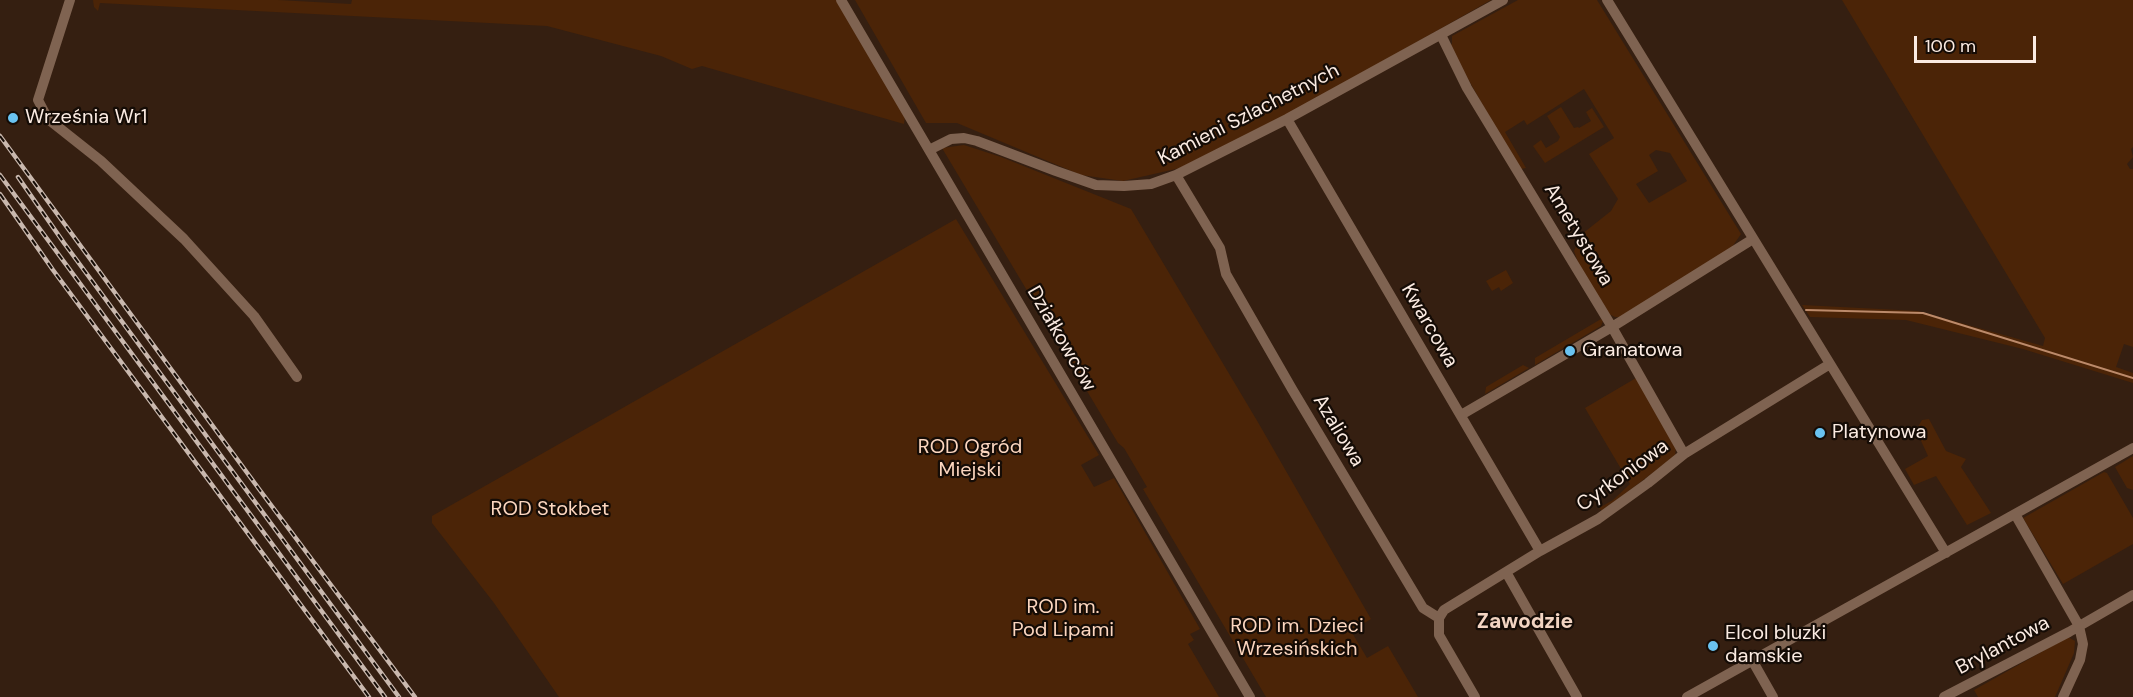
<!DOCTYPE html>
<html>
<head>
<meta charset="utf-8">
<style>
	body { margin:0 }
	#map { position:relative; width:2133px; height:697px; overflow:hidden; background:#351f11; font-family:"DM Sans",sans-serif }
	canvas { display:block }
	.scale { position:absolute; left:1914px; top:36px; width:122px; height:27px; box-sizing:border-box; border:3px solid #fbebe2; border-top:0; padding-left:8px; font-size:18px; line-height:21px; white-space:nowrap; color:#fbebe2; -webkit-text-stroke:4px #150c06; paint-order:stroke }
</style>
</head>
<body>
<div id="map">
<canvas width="2133" height="697"></canvas>
<div class="scale">100 m</div>
</div>
<script>
const ctx = document.querySelector('canvas').getContext('2d');
ctx.lineJoin = 'round';
function paint(path, color) { ctx.fillStyle = color; ctx.fill(path, 'evenodd'); }
const toPath = rows => new Path2D(rows.map(r => 'M' + r).join(''));
function strokePath(path, color, width, dash) { ctx.strokeStyle = color; ctx.lineWidth = width; ctx.lineCap = dash ? 'butt' : 'round'; ctx.setLineDash(dash || []); ctx.stroke(path); }
function write(font, color, halo, rows, align = 'center') {
  ctx.font = font + ' "DM Sans",sans-serif'; ctx.lineWidth = 4.5; ctx.setLineDash([]); ctx.textBaseline = 'middle'; ctx.strokeStyle = halo; ctx.fillStyle = color; for (const [text, x, y, turn = 0] of rows) {
    ctx.save(); ctx.translate(x, y); ctx.rotate((+turn || 0) * Math.PI / 180); ctx.textAlign = isNaN(turn) ? turn : align; if (halo) ctx.strokeText(text, 0, 0); ctx.fillText(text, 0, 0); ctx.restore();
  }
}
paint(toPath([
	[93,0,278,0,351,4,352,0,836,0,905,116,904,124,702,66,692,69,661,56,547,26,100,3,98,11,94,7],
	[855,0,1491,0,1306,105,1180,168,1123,181,1081,175,957,123,926,123],
	[1518,0,1597,0,1741,234,1732,247,1620,317,1615,317,1609,314,1579,265,1574,251,1582,234,1611,211,1618,199,1589,154,1614,138,1584,89,1527,125,1524,120,1505,132,1526,168,1521,169,1494,125,1449,45,1452,44,1452,36],
	[1656,150,1670,153,1687,181,1649,203,1636,184,1658,171,1649,155],
	[1842,0,2133,0,2133,147,2131,149,2133,157,2127,164,2130,169,2133,169,2133,347,2124,344,2116,367,2133,373,2133,383,2023,349,1906,320,1810,317,1802,305,1918,311,2043,346,2045,338],
	[1561,107,1574,128,1578,127,1579,128,1591,121,1586,112,1592,108,1604,127,1545,163,1533,146,1541,140,1546,148,1558,141,1560,137,1547,116],
	[964,145,1001,157,1131,209,1259,424,1371,619,1351,631,1367,658,1388,646,1418,697,1266,697,1143,489,1147,487,1124,448,1118,443,942,148],
	[956,219,1099,455,1081,465,1094,487,1114,478,1200,629,1190,634,1194,640,1188,644,1219,697,559,697,494,603,432,523,432,516],
	[1506,270,1513,283,1501,291,1499,287,1492,291,1486,281],
	[1601,319,1603,321,1601,326,1535,365,1535,358],
	[1523,365,1529,368,1485,394,1486,387],
	[1636,378,1676,446,1675,456,1602,511,1599,508,1613,500,1630,484,1585,408],
	[1929,419,1946,451,1966,459,1961,467,1991,513,1967,525,1936,476,1914,485,1905,469,1928,456,1916,430,1922,420],
	[2133,456,2133,490,2127,488,2115,467],
	[2104,472,2107,473,2133,518,2133,544,2063,584,2023,518],
	[2068,637,2075,641,2074,653,2055,697,1978,697,1974,690]
]), '#4b2407');
strokePath(toPath([
	[1806,310,1923,313,2133,378]
]), '#bc8a6a', 2);
strokePath(toPath([
	[70,0,38,100,48,119,101,161,184,239,254,316,297,377],
	[841,0,1250,697],
	[1607,0,1946,553],
	[1441,35,1467,88,1612,327,1684,454],
	[1287,119,1540,551],
	[929,150,951,139,964,138,977,141,1056,171,1096,185,1124,186,1151,184,1176,175,1287,119,1503,0],
	[1176,175,1220,248,1226,274,1292,389,1423,608,1439,618],
	[1461,415,1612,327,1753,239],
	[2015,514,2079,626,2083,644,2080,660,2063,697],
	[1506,572,1577,697],
	[1752,660,1773,697],
	[1475,697,1439,635,1439,618,1444,610,1540,551,1598,519,1648,483,1684,454,1830,364],
	[1687,697,2133,448],
	[1944,697,2069,632,2133,595]
]), '#7f6351', 10);
const rail = toPath([
	[0,136,259,489,415,697],
	[0,175,385,697],
	[18,177,64,243,399,697],
	[0,194,53,270,369,697]
]);
strokePath(rail, '#c9b8ae', 4.5);
strokePath(rail, '#150c06', 2, [7]);
for (const [x, y, r, color] of [
	[13,118,6,"#6ac3f1"],
	[1570,351,6,"#6ac3f1"],
	[1820,433,6,"#6ac3f1"],
	[1713,646,6,"#6ac3f1"]
]) { const dot = new Path2D(); dot.arc(x, y, r, 0, 2 * Math.PI); ctx.fillStyle = color; ctx.fill(dot); strokePath(dot, '#150c06', 2); }
write('20px', '#fbebe2', '#150c06', [
	["Kamieni Szlachetnych",1249,115,-27],
	["Ametystowa",1578,235,59],
	["Kwarcowa",1429,326,60],
	["Działkowców",1061,339,60],
	["Azaliowa",1338,431,59],
	["Cyrkoniowa",1623,476,-36],
	["Brylantowa",2003,646,-28]
]);
write('20px', '#fbebe2', '#150c06', [
	["Września Wr1",25,118],
	["Granatowa",1582,351],
	["Platynowa",1832,433],
	["Elcol bluzki",1725,634],
	["damskie",1725,657]
], 'left');
write('20px', '#fcd6bf', '#150c06', [
	["ROD Ogród",970,448],
	["Miejski",970,471],
	["ROD Stokbet",550,510],
	["ROD im.",1063,608],
	["Pod Lipami",1063,631],
	["ROD im. Dzieci",1297,627],
	["Wrzesińskich",1297,650]
]);
write('bold 21px', '#f2d4c2', '#150c06', [
	["Zawodzie",1525,622]
]);
</script>
</body>
</html>
